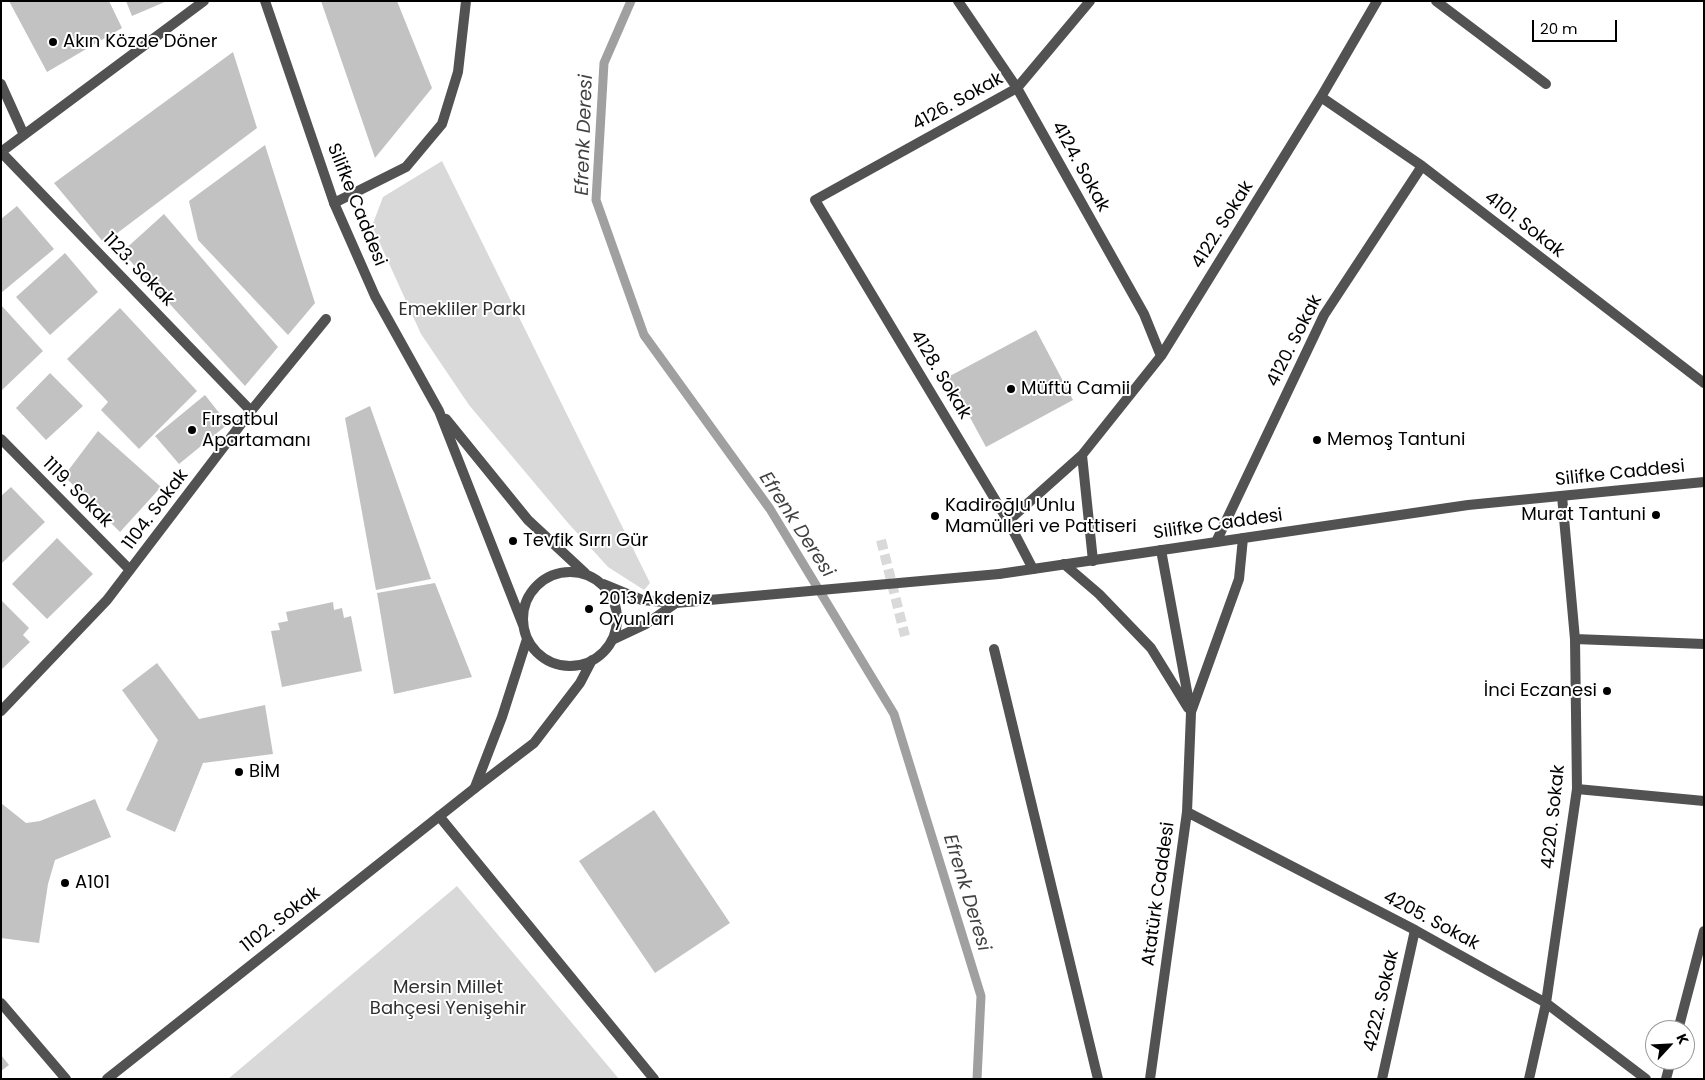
<!DOCTYPE html>
<html>
<head>
<meta charset="utf-8">
<style>
	body { margin:0 }
	#map { position:relative; width:1705px; height:1080px; overflow:hidden; background:#fff; font-family:Poppins,sans-serif }
	canvas { display:block }
	.frame { position:absolute; inset:0; border:2px solid #000; pointer-events:none }
	.north { position:absolute; left:1645px; top:1020px; width:50px; height:50px; box-sizing:border-box; background:#fff; border:1px solid #999; border-radius:50%; rotate:65deg; font-size:14px; font-weight:700; line-height:20px; text-align:center; color:#000 }
	.north::after { content:''; display:block; margin:auto; width:18px; height:22px; background:#000; clip-path:polygon(50% 0,100% 100%,50% 72%,0 100%) }
	.scale { position:absolute; left:1532px; top:20px; width:85px; height:22px; box-sizing:border-box; border:2px solid #000; border-top:0; padding-left:6px; font-size:15px; line-height:18px; white-space:nowrap; color:#000; -webkit-text-stroke:4px #fff; paint-order:stroke }
</style>
</head>
<body>
<div id="map">
<canvas width="1705" height="1080"></canvas>
<div class="frame"></div>
<div class="north">K</div>
<div class="scale">20 m</div>
</div>
<script>
const ctx = document.querySelector('canvas').getContext('2d');
ctx.lineJoin = 'round';
function paint(path, color) { ctx.fillStyle = color; ctx.fill(path, 'evenodd'); }
const toPath = rows => new Path2D(rows.map(r => 'M' + r).join(''));
function strokePath(path, color, width, dash) { ctx.strokeStyle = color; ctx.lineWidth = width; ctx.lineCap = dash ? 'butt' : 'round'; ctx.setLineDash(dash || []); ctx.stroke(path); }
function write(font, color, halo, rows, align = 'center') {
  ctx.font = font + ' Poppins,sans-serif'; ctx.lineWidth = 4; ctx.setLineDash([]); ctx.textBaseline = 'middle'; ctx.strokeStyle = halo; ctx.fillStyle = color; for (const [text, x, y, turn = 0] of rows) {
    ctx.save(); ctx.translate(x, y); ctx.rotate((+turn || 0) * Math.PI / 180); ctx.textAlign = isNaN(turn) ? turn : align; if (halo) ctx.strokeText(text, 0, 0); ctx.fillText(text, 0, 0); ctx.restore();
  }
}
paint(toPath([
	[442,161,650,583,644,590,608,567,568,523,469,405,421,334,372,226,383,197],
	[457,886,619,1079,228,1079]
]), '#d9d9d9');
strokePath(toPath([
	[631,1,604,63,596,200,644,335,770,509,894,714,981,996,977,1079]
]), '#a0a0a0', 9);
paint(toPath([
	[9,1,109,1,122,28,47,72],
	[126,1,167,1,132,16],
	[321,1,397,1,432,88,375,158],
	[233,52,257,128,104,243,54,183],
	[265,145,315,303,288,335,198,240,189,201],
	[17,206,54,249,1,293,1,219],
	[164,214,278,347,245,386,122,252],
	[65,253,98,292,50,335,16,297],
	[1,305,43,351,1,391],
	[120,308,197,391,139,449,101,410,108,402,67,359],
	[1036,330,1073,400,986,447,948,377],
	[50,373,83,406,46,440,16,408],
	[205,395,228,424,179,464,155,436],
	[370,406,431,579,376,590,345,418],
	[98,431,161,487,120,532,64,476],
	[11,487,45,522,1,564,1,496],
	[57,538,93,574,47,619,12,584],
	[435,583,472,677,394,694,377,593],
	[1,600,29,628,23,635,30,642,1,670],
	[333,602,334,610,342,608,344,618,351,616,362,671,282,687,271,631,280,630,278,623,288,621,286,612],
	[157,663,199,719,265,705,273,754,203,763,175,832,126,810,158,740,122,690],
	[95,799,111,837,55,860,48,884,39,943,1,938,1,803,26,823,40,821],
	[654,810,730,923,655,973,579,861],
	[1,1055,9,1065,1,1071]
]), '#c2c2c2');
strokePath(toPath([
	[881,540,905,636]
]), '#d9d9d9', 10, [10, 5]);
strokePath(toPath([
	[204,1,1,152,251,411],
	[958,1,1017,88,1144,314,1161,356],
	[1436,1,1546,84],
	[1,84,24,135],
	[1321,97,1422,166,1704,383],
	[334,203,406,167,442,124,458,72,466,1],
	[1,439,130,570],
	[1082,455,1161,356,1321,97,1377,1],
	[1008,521,1082,455,1093,561],
	[1216,542,1324,315,1422,166],
	[1064,564,1099,594,1151,648,1188,708],
	[1033,569,1008,521,815,200,1017,88,1090,1],
	[1575,639,1704,644],
	[994,649,1098,1079],
	[1,711,107,600,251,411,326,319],
	[1191,712,1239,579,1243,538],
	[1577,789,1704,801],
	[1187,812,1415,930,1546,1003,1646,1079],
	[439,816,654,1079],
	[1,1003,66,1079],
	[1678,1030,1704,931],
	[107,1079,475,788],
	[1150,1079,1187,812,1191,713,1161,550],
	[1382,1079,1415,930],
	[1529,1079,1546,1003,1577,789,1575,639,1562,496],
	[1666,1079,1671,1060]
]), '#525252', 10);
strokePath(toPath([
	[265,1,334,203,375,296,439,411,523,625],
	[446,419,528,520,585,573],
	'523 619a47 47 0 1 1 94 0a47 47 0 1 1-94 0Z',
	[999,574,1468,505,1704,482],
	[603,584,642,600,676,603],
	[612,640,646,624,676,603],
	[475,787,502,717,527,639],
	[475,788,534,743,580,683,592,660]
]), '#525252', 10);
strokePath(toPath([
	[676,603,999,574]
]), '#525252', 10);
for (const [x, y, r, color] of [
	[53,42,5,"#000"],
	[1011,389,5,"#000"],
	[192,430,5,"#000"],
	[1317,440,5,"#000"],
	[1656,515,5,"#000"],
	[935,516,5,"#000"],
	[513,541,5,"#000"],
	[589,609,5,"#000"],
	[1607,691,5,"#000"],
	[239,772,5,"#000"],
	[65,883,5,"#000"]
]) { const dot = new Path2D(); dot.arc(x, y, r, 0, 2 * Math.PI); ctx.fillStyle = color; ctx.fill(dot); strokePath(dot, '#fff', 2); }
write('18px', '#000', '#fff', [
	["Akın Közde Döner",63,42],
	["Müftü Camii",1021,389],
	["Fırsatbul",202,420],
	["Apartamanı",202,441],
	["Memoş Tantuni",1327,440],
	["Kadiroğlu Unlu",945,506],
	["Mamülleri ve Pattiseri",945,527],
	["Murat Tantuni",1646,515,"right"],
	["Tevfik Sırrı Gür",523,541],
	["2013 Akdeniz",599,599],
	["Oyunları",599,620],
	["İnci Eczanesi",1597,691,"right"],
	["BİM",249,772],
	["A101",75,883]
], 'left');
write('18px', '#000', '#fff', [
	["4126. Sokak",958,102,-29],
	["4124. Sokak",1080,167,61],
	["Silifke Caddesi",356,205,68],
	["4122. Sokak",1223,225,-58],
	["4101. Sokak",1524,225,38],
	["1123. Sokak",138,270,46],
	["4120. Sokak",1295,341,-63],
	["4128. Sokak",940,375,59],
	["Silifke Caddesi",1620,474,-6],
	["1119. Sokak",77,493,45],
	["1104. Sokak",156,510,-53],
	["Silifke Caddesi",1218,525,-8],
	["4220. Sokak",1554,817,-84],
	["Atatürk Caddesi",1159,894,-82],
	["1102. Sokak",281,920,-38],
	["4205. Sokak",1431,921,28],
	["4222. Sokak",1382,1001,-77]
]);
write('18px', '#303030', '#fff', [
	["Emekliler Parkı",462,310],
	["Mersin Millet",448,988],
	["Bahçesi Yenişehir",448,1009]
]);
write('italic 19px', '#414141', '#fff', [
	["Efrenk Deresi",585,135,-88],
	["Efrenk Deresi",796,525,57],
	["Efrenk Deresi",966,893,73]
]);
</script>
</body>
</html>
